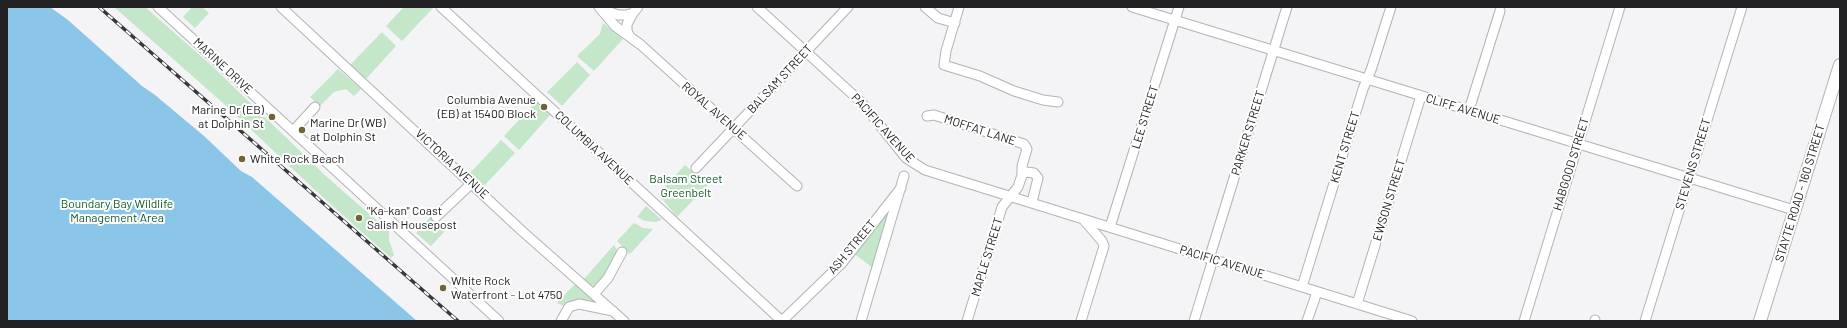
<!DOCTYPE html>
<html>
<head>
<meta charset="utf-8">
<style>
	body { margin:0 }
	#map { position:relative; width:1847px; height:328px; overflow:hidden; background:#f4f3f6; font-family:Barlow,sans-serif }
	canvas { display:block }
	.frame { position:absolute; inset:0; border:8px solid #222123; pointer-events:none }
</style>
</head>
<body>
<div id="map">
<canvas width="1847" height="328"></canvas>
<div class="frame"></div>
</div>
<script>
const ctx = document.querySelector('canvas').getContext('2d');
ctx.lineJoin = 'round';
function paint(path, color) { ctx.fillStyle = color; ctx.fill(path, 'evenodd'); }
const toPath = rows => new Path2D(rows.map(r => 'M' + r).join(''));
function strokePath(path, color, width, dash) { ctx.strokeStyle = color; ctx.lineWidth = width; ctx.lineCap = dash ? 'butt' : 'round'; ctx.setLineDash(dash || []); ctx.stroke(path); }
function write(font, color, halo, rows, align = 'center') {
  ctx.font = font + ' Barlow,sans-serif'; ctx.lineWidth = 4; ctx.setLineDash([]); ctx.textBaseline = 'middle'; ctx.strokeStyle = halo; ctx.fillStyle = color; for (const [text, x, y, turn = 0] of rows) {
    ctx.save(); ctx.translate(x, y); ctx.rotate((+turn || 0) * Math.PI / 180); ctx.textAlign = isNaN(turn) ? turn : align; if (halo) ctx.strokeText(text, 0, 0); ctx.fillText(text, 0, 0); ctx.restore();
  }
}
paint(toPath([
	[114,7,145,7,211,65,328,178,389,231,389,240,394,255,391,258,316,191,223,103],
	[192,7,202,7,209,13,195,28,183,17],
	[404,7,434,7,402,41,386,26],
	[603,23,623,39,594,71,577,56,600,34],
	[382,32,396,46,366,79,350,65],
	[577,62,590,75,562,106,547,92],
	[338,69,361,89,354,96,346,89,334,92,320,106,310,97],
	[537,101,551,114,519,150,504,136],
	[501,140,515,153,484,186,470,173],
	[685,165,708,185,677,217,658,194],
	[646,206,662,220,655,222,645,221,637,217],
	[889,211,889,217,873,268,853,253],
	[431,216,436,222,439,221,445,229,445,231,431,246,416,233],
	[634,223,643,228,653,229,630,254,617,241],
	[614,245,617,250,615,256,606,274,600,283,594,286,591,285,584,279],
	[575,284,598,304,579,300,564,306,557,303]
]), '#c4e6c9');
paint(toPath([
	[7,7,50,7,68,20,142,86,155,95,204,136,241,171,252,177,417,321,7,321]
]), '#8bc6e9');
const minor = toPath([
	[158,7,499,321],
	[281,7,522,231,624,321],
	[441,7,782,321],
	[599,7,615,26,641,45,797,186],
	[757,7,862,103,906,158,925,170,1412,321],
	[925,7,938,18,955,23],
	[959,7,946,51,944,65,980,76,1014,91,1043,100,1058,102],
	[1132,7,1794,210],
	[602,9,618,15,626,15,633,13,638,7],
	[630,37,627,31,627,24,633,13],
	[1469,110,1500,11],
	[927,116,934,115,1024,144,1027,149,1022,166,1022,175],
	[293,131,315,107],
	[696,168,848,7],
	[436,217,472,183],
	[1110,227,1179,7],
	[1209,259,1287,7],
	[1302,287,1363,89,1371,70,1391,7],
	[594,294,608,278,622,252],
	[1357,304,1421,96],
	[561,321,569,307,579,304,613,311],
	[782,321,842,263,901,188],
	[861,321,904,176],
	[967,321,1002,207,1018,187,1022,175,1026,172,1034,173,1038,178,1032,202],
	[1081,321,1104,246,1102,241,1083,219],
	[1194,321,1213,259],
	[1307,321,1317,292],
	[1524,321,1620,7],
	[1595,321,1595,320],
	[1645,321,1742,7]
]);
const major = toPath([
	[1760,321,1840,65]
]);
strokePath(minor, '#b3b2b5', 11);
strokePath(major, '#b3b2b5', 14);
strokePath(minor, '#fff', 9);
strokePath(major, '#fff', 12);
const rail = toPath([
	[99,7,458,321]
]);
strokePath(rail, '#383739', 3.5);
strokePath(rail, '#fff', 2, [6]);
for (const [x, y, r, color] of [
	[544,107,4,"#716633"],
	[272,117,4,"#716633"],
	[302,130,4,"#716633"],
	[242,159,4,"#716633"],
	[359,218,4,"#716633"],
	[443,288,4,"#716633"]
]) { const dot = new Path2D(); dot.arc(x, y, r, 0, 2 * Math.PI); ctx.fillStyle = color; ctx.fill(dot); strokePath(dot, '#fff', 1.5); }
write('12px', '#222123', '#fff', [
	["MARINE DRIVE",223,66,43],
	["BALSAM STREET",780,79,-47],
	["CLIFF AVENUE",1463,109,17],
	["ROYAL AVENUE",714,111,41],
	["LEE STREET",1145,117,-73],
	["PACIFIC AVENUE",883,128,48],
	["MOFFAT LANE",980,130,18],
	["PARKER STREET",1248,133,-73],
	["KENT STREET",1345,147,-73],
	["COLUMBIA AVENUE",594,148,43],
	["VICTORIA AVENUE",452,164,43],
	["HABGOOD STREET",1571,164,-73],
	["STEVENS STREET",1693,164,-73],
	["STAYTE ROAD - 160 STREET",1800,193,-73],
	["EWSON STREET",1389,200,-73],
	["ASH STREET",852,247,-50],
	["MAPLE STREET",987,257,-73],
	["PACIFIC AVENUE",1222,262,17]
]);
write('12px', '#222123', '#fff', [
	["Columbia Avenue",536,100,"right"],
	["(EB) at 15400 Block",536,114,"right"],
	["Marine Dr (EB)",264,110,"right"],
	["at Dolphin St",264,124,"right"],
	["Marine Dr (WB)",310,123],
	["at Dolphin St",310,137],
	["White Rock Beach",250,159],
	["\"Ka-kan\" Coast",367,211],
	["Salish Housepost",367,225],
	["White Rock",451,281],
	["Waterfront - Lot 4750",451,295]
], 'left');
write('12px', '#105a27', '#fff', [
	["Balsam Street",686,179],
	["Greenbelt",686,193],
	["Boundary Bay Wildlife",117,204],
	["Management Area",117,218]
]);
</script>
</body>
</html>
